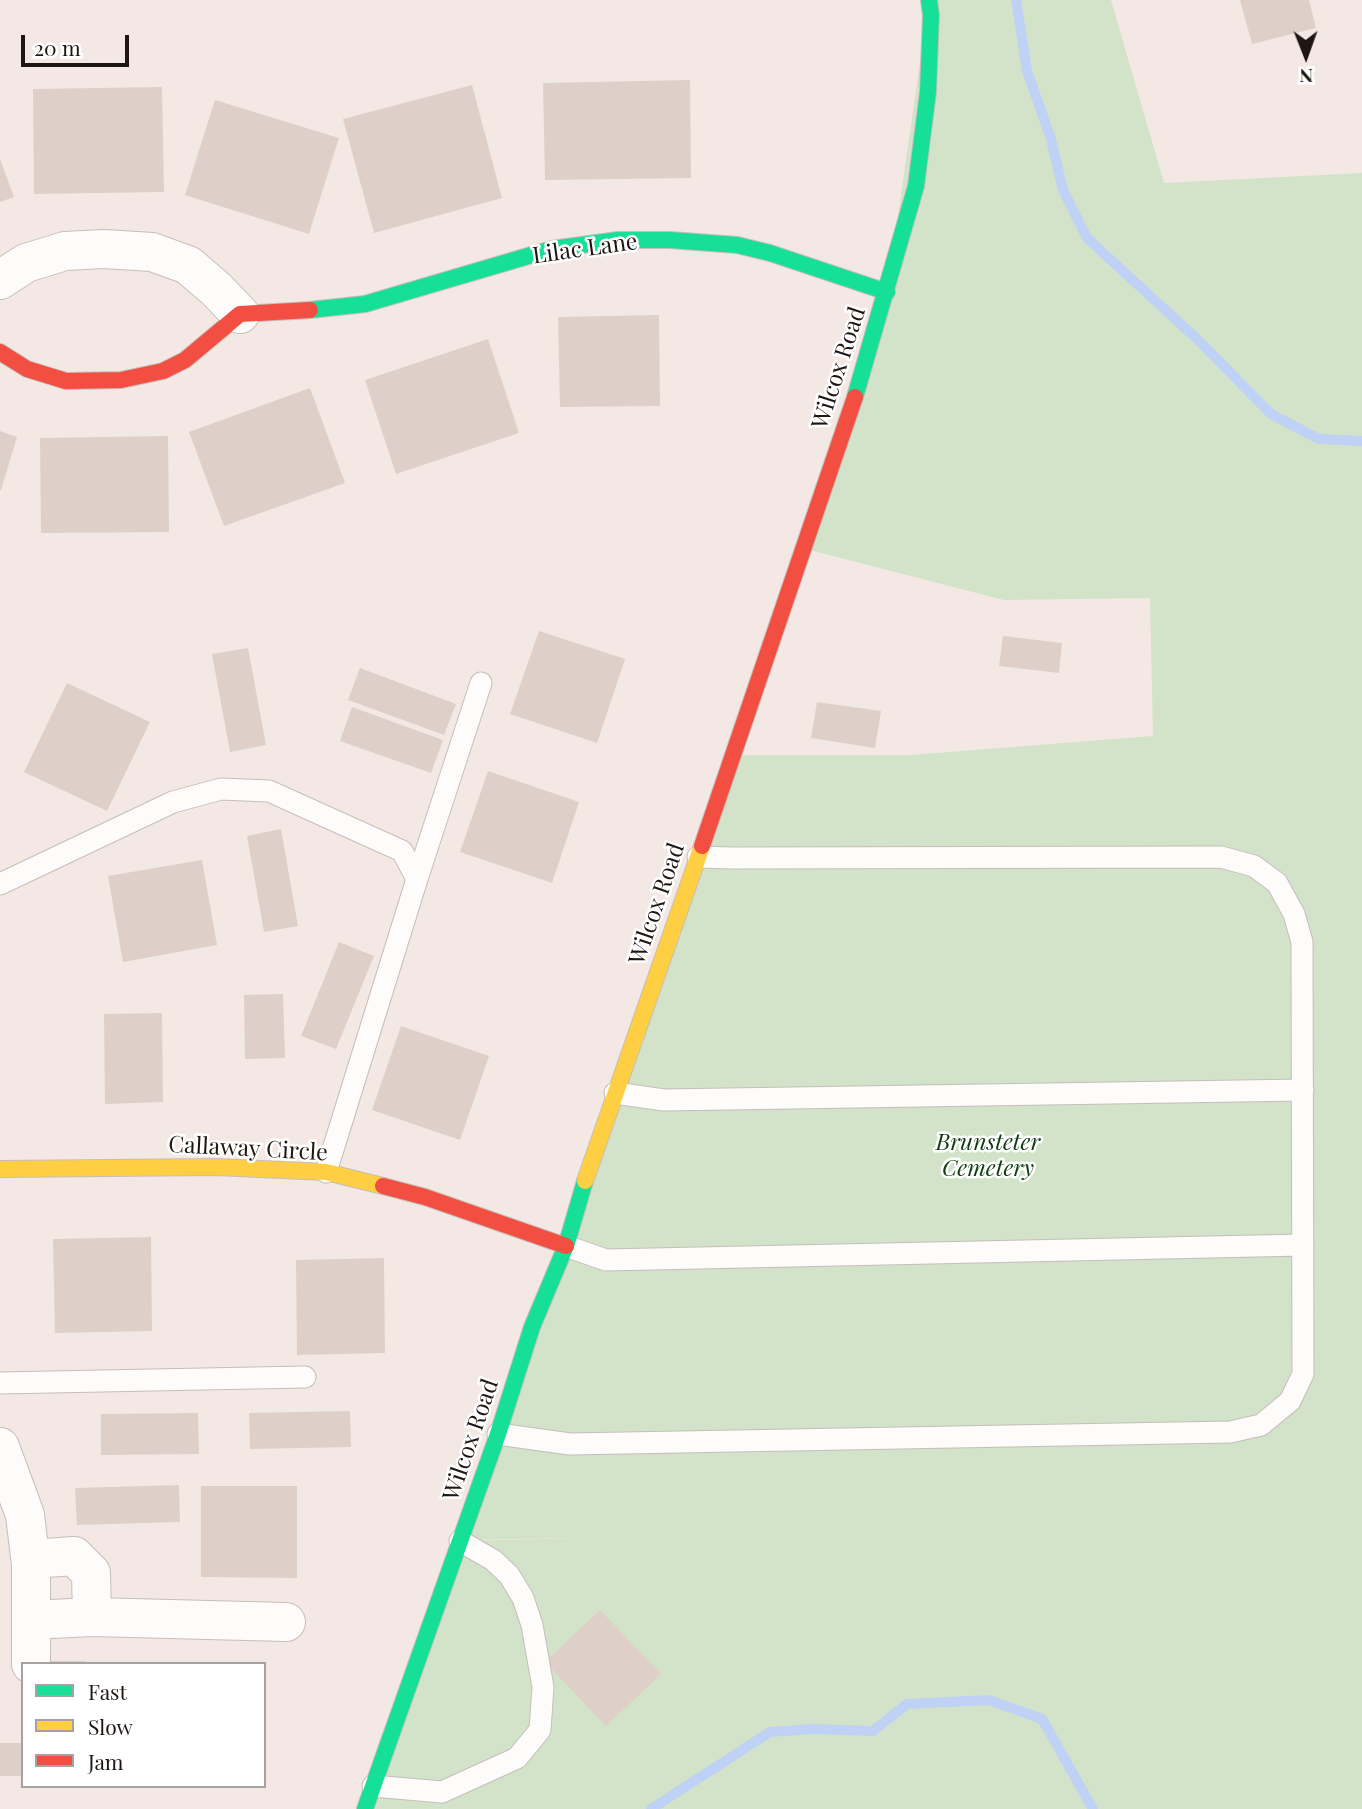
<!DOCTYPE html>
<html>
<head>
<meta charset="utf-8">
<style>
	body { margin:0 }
	#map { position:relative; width:1362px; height:1809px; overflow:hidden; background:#f3e8e3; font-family:"Playfair Display",serif }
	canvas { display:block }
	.legend { position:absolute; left:21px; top:1662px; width:245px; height:126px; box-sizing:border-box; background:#fff; border:2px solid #a5a2a1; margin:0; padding:9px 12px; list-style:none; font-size:21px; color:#1d1613 }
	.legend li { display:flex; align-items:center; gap:14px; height:35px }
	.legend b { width:35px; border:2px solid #a5a2a1 }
	.north { position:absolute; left:1271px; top:21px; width:70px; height:70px; -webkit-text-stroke:5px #fff; paint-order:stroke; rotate:179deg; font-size:19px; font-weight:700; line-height:28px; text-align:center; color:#1d1613 }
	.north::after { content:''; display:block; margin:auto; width:24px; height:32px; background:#1d1613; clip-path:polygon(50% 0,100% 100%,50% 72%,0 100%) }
	.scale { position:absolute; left:21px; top:35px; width:108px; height:32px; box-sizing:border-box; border:4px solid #1d1613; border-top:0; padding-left:9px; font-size:21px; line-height:24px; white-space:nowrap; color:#1d1613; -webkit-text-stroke:5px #fff; paint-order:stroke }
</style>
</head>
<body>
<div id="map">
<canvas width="1362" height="1809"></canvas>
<ul class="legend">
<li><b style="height:9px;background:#16e098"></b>Fast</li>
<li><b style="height:9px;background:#ffcf43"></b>Slow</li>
<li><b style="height:9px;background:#f24e42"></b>Jam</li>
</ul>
<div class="north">N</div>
<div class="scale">20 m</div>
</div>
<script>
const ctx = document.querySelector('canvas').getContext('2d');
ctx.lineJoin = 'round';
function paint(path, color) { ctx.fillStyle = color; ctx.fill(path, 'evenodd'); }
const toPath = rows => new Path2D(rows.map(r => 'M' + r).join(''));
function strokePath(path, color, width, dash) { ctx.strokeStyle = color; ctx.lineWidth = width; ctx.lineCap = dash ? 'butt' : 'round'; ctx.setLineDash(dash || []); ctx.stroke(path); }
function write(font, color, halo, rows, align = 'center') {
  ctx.font = font + ' "Playfair Display",serif'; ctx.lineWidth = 5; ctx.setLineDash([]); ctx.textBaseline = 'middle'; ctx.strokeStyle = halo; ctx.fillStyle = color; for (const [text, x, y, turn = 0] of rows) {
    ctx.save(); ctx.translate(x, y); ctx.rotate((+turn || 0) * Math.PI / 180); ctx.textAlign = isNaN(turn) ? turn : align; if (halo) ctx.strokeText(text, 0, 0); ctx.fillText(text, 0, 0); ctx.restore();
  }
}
paint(toPath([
	[929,0,1111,0,1164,183,1362,173,1362,1809,365,1809,460,1541,579,1538,461,1540,732,755,911,755,1153,736,1150,598,1004,600,802,548,887,292]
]), '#d2e3c9');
strokePath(toPath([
	[1016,0,1027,71,1051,139,1063,190,1087,238,1197,339,1271,414,1319,439,1362,441],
	[651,1809,770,1732,812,1729,873,1731,907,1704,989,1700,1042,1719,1093,1809]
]), '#bfd2f5', 10);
paint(toPath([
	[1240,0,1309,0,1316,28,1252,44],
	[690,80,691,178,545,180,543,83],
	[472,85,502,198,374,233,343,119],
	[162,87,164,192,34,194,33,89],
	[215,100,339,138,309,234,185,195],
	[0,159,14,197,0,202],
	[659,315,660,406,560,407,558,317],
	[488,339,519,433,396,474,365,380],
	[310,388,345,483,224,526,189,432],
	[0,431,17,437,1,490,0,490],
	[168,436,169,532,41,533,40,438],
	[539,631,625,659,597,743,510,714],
	[1003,636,1062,643,1059,673,999,666],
	[248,648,266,745,230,752,212,654],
	[360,668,456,704,444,735,348,700],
	[67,683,150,722,107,811,24,772],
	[817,702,881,711,875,748,811,738],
	[352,707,443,740,431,773,340,741],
	[488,771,579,802,552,883,460,852],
	[281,829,298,926,264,932,247,836],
	[202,860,217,945,123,962,108,876],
	[339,942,374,956,336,1049,301,1036],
	[283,994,285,1058,245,1059,244,995],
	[162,1013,163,1102,105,1104,104,1014],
	[401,1026,489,1056,460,1140,372,1110],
	[151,1237,152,1331,55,1333,53,1239],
	[384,1258,385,1353,297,1355,296,1260],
	[350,1411,351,1447,250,1449,249,1413],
	[198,1413,199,1454,101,1455,101,1414],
	[179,1485,180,1522,77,1525,75,1488],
	[201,1486,297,1486,297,1578,201,1577],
	[600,1610,661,1674,606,1726,545,1662],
	[46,1661,86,1661,86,1664,46,1664],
	[0,1743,23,1743,23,1776,0,1776]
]), '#ded0c9');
const lane = toPath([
	[417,879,481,683],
	[0,884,173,802,221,789,269,791,402,851,417,879,326,1172],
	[615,1093,664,1100,1303,1090],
	[566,1246,606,1260,1303,1245],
	[0,1383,305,1377],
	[498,1434,570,1444,1230,1432,1261,1425,1290,1401,1303,1374,1302,942,1294,914,1277,883,1254,866,1221,857,732,858,698,857],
	[373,1786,442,1792,517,1758,540,1730,543,1687,532,1625,523,1598,509,1575,493,1560,460,1541]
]);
const street = toPath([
	[0,280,26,263,65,251,104,249,152,252,188,265,216,289,240,314],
	[0,1447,25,1515,31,1565,31,1664],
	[31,1559,74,1556,91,1573,92,1617],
	[31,1620,92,1617,286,1622]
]);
const fast = toPath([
	[310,310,365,304,552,249,618,240,670,240,737,245,770,253,887,292],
	[855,397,916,186,928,92,931,15,929,0],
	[365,1809,498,1434,532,1327,566,1246,585,1181]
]);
const slow = toPath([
	[0,1169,216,1167,326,1172,383,1186],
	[585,1181,702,846]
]);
const jam = toPath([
	[0,352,27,369,66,381,121,380,163,371,185,360,240,314,310,310],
	[702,846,855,397],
	[383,1186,425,1197,566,1246]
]);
strokePath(lane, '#c6beba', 23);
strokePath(street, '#c6beba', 40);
strokePath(fast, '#c6beba', 18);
strokePath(slow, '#c6beba', 18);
strokePath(jam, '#c6beba', 18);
strokePath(lane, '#fdfcfb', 21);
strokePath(street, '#fdfcfb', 38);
strokePath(fast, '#16e098', 16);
strokePath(slow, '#ffcf43', 16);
strokePath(jam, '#f24e42', 16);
write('23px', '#1d1613', '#fff', [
	["Lilac Lane",585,249,-8],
	["Wilcox Road",839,368,-72],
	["Wilcox Road",657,904,-71],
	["Callaway Circle",248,1149,3],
	["Wilcox Road",471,1440,-71]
]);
write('italic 23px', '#0f3d0f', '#fff', [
	["Brunsteter",988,1143],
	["Cemetery",988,1169]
]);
</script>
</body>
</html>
